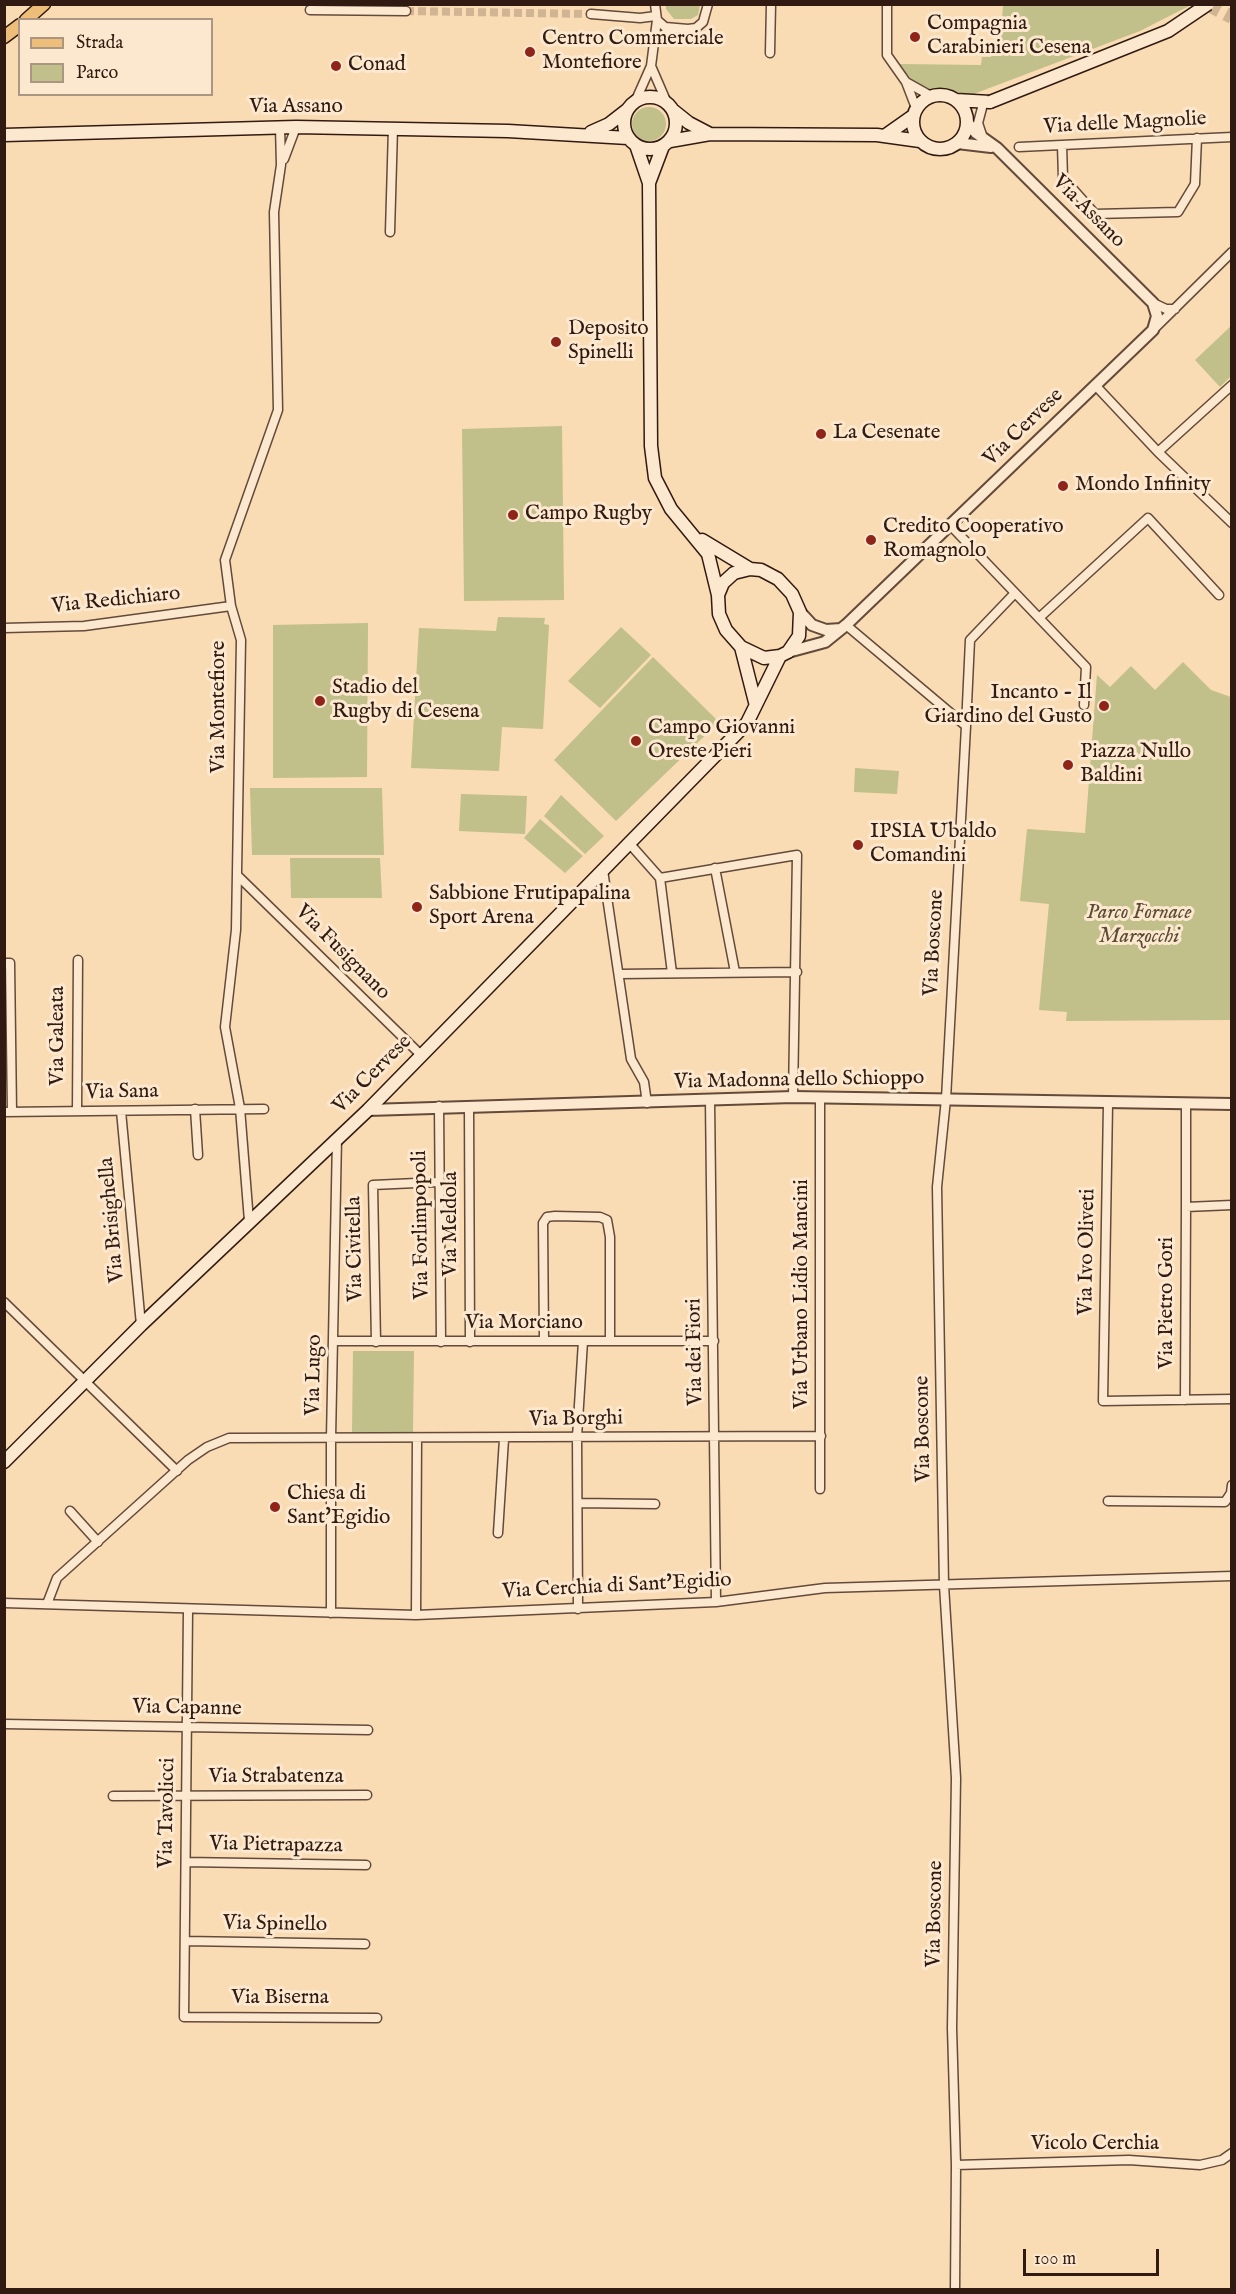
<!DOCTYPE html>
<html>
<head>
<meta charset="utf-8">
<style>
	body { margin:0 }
	#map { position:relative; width:1236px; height:2294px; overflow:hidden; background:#f9dbb4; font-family:"IM FELL English",serif }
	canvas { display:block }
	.frame { position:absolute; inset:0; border:6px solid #311a11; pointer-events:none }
	.legend { position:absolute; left:18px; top:18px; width:195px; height:78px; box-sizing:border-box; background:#fbe8ce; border:2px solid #aa9682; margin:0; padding:8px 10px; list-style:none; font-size:18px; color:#311a11 }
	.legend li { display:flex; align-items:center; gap:12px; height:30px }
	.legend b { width:30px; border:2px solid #aa9682 }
	.scale { position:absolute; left:1023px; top:2249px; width:136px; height:27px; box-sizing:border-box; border:3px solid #311a11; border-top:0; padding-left:8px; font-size:18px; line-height:21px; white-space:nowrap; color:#311a11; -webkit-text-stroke:4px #fbe8ce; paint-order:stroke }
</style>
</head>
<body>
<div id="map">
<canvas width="1236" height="2294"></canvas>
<div class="frame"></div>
<ul class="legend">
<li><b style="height:8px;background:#ecbe7a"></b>Strada</li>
<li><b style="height:16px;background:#c1bf8a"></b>Parco</li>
</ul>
<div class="scale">100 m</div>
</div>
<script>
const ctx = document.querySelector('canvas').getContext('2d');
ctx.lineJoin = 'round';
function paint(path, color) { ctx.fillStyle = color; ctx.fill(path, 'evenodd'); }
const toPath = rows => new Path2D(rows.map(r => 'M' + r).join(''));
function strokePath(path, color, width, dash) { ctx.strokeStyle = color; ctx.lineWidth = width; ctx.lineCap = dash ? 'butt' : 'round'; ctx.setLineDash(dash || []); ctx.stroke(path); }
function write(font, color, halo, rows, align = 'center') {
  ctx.font = font + ' "IM FELL English",serif'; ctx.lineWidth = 6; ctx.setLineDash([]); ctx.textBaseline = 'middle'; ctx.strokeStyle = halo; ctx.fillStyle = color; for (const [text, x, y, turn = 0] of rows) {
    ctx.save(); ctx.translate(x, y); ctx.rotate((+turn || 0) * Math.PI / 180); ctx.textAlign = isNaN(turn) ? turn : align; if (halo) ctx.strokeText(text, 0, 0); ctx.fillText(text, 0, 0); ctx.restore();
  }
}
paint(toPath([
	[700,5,698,15,691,19,674,19,666,9,666,5],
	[1003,5,1191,5,1140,31,971,95,943,89,927,89,914,82,898,64,981,65,982,57,991,57,1001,34],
	'632 124a17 17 0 1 1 34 0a17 17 0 1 1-34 0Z',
	[1231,326,1231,376,1220,387,1195,360],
	[562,426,564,600,464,601,462,429],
	[498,617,545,618,544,624,549,625,543,729,502,727,499,771,411,768,419,628,496,631],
	[368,623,367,777,273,778,273,625],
	[621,627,651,655,600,708,568,681],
	[653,657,719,722,616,821,554,760],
	[1183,662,1211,690,1231,697,1231,1020,1066,1021,1067,1012,1039,1010,1049,904,1020,901,1027,829,1085,833,1097,675,1110,687,1131,666,1155,690],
	[855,768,899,771,897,794,854,792],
	[250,788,382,788,384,855,252,855],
	[461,794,527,796,525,834,459,831],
	[561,795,604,836,585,854,544,816],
	[540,819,583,856,565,873,524,838],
	[290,858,380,858,382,898,291,898],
	[353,1351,414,1351,413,1432,352,1432]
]), '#c1bf8a');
strokePath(toPath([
	[406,11,591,14]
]), '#d1b493', 8, [8, 4]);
strokePath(toPath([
	[1207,4,1232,17]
]), '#d1b493', 14, [14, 7]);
const minor = toPath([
	[655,4,657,20,665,27,688,29,696,28,703,22,708,4],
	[887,4,887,55,906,82,916,108],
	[310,10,406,11],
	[591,14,640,18,656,16],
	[653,43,671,29],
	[770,53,771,4],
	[651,66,667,103],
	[906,82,931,96],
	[635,102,651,66,657,20],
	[982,108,978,123,983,138],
	[1062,145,1063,178,1095,214,1178,212,1195,184,1197,138],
	[1019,147,1232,137],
	[284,159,296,127],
	[390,232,393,128],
	[1153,303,1166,309,1175,309],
	[1153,330,1232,252],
	[1095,385,1158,452,1232,523],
	[1158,452,1232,385],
	[951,526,1086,667,1084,705],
	[1039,618,1148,518,1219,595],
	[846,625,966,726,946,1099,937,1187,944,1585,956,1778,952,2028,956,2165,955,2290],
	[4,628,84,626,231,606],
	[966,726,970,640,1015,593],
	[629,843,660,878],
	[715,868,735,972],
	[603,870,631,1059,644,1082,647,1103],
	[238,876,421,1055],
	[660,878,797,855,793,1097],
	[660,878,672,973],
	[4,963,10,963,12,1112],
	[619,974,797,972],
	[820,1098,820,1489],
	[710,1101,716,1602],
	[1108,1104,1103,1401,1232,1399],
	[1186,1105,1186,1207,1232,1205],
	[439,1106,441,1342],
	[469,1107,470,1342],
	[195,1109,198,1155],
	[77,1111,78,960],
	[121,1111,141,1325],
	[4,1112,264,1109],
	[249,1221,240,1108,225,1027,236,930,241,640,231,606,225,560,278,410,274,212,281,165,280,127],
	[4,1302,177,1471],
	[334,1341,714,1341],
	[544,1341,543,1223,547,1217,555,1216,600,1217,607,1220,610,1237,610,1341],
	[376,1342,373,1185,438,1182],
	[1185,1400,1186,1207],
	[1108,1501,1225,1502,1231,1493,1232,1485],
	[578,1503,655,1504],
	[70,1511,98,1542],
	[498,1533,504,1439],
	[4,1603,416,1615,716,1602,825,1588,1232,1576],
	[47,1604,57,1578,188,1460,207,1447,229,1438,821,1436],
	[578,1609,577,1437,583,1341],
	[188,1610,184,2017,377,2018],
	[331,1613,331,1438,337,1138],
	[416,1615,417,1438],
	[4,1724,368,1730],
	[113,1796,367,1795],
	[186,1862,366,1865],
	[185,1941,365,1944],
	[956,2165,1129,2160,1200,2165,1222,2160,1232,2153]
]);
const tertiary = toPath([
	[957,143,991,147],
	[800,612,812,625,826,630,841,629],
	[788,652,825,642,846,625,1153,330,1157,316,1153,303,997,148,976,133,967,122],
	[368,1110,793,1097,1232,1104]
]);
const secondary = toPath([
	'913 122a27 27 0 1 1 54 0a27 27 0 1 1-54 0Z',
	'624 123a26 26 0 1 1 52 0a26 26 0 1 1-52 0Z',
	[956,100,990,102],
	[674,111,689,123,710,134],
	[591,132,609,124,627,110],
	[4,135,296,127,508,131,628,138],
	[886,135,913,116],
	[670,141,710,134,877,135,920,141],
	[636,145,649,183,651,446,655,478,671,509,708,554,718,595],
	[649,183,663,146],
	[702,540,750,569],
	[750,569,761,570,778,579,792,594,800,612,799,636,788,652,780,656,764,658,741,647,726,630,719,614,718,595,723,583,734,573,750,569],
	[741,647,755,702],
	[4,1462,141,1325,368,1110,747,723,780,656]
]);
const primary = toPath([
	[26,20,44,4],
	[4,37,20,25]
]);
strokePath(minor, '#634a3a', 11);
strokePath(tertiary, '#634a3a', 14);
strokePath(secondary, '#311a11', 15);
strokePath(primary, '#311a11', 15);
strokePath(minor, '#fbe8ce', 8);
strokePath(tertiary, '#fbe8ce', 10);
strokePath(secondary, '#fbe8ce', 12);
strokePath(primary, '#ecbe7a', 12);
const secondaryBridge = toPath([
	[990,102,1168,31,1208,4]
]);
strokePath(secondaryBridge, '#311a11', 15, []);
strokePath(secondaryBridge, '#fbe8ce', 12);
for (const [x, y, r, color] of [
	[915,37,6,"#8f2418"],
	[530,52,6,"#8f2418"],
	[336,66,6,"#8f2418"],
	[556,342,6,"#8f2418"],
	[821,434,6,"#8f2418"],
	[1063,486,6,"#8f2418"],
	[513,515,6,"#8f2418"],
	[871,540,6,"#8f2418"],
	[320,701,6,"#8f2418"],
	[1104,706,6,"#8f2418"],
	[636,741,6,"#8f2418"],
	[1068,765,6,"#8f2418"],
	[858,845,6,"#8f2418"],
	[417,907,6,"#8f2418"],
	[275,1507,6,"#8f2418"]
]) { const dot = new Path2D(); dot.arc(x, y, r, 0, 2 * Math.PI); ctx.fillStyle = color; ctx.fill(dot); strokePath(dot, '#fbe8ce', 2); }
write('21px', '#311a11', '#fbe8ce', [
	["Compagnia",927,25],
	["Carabinieri Cesena",927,49],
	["Centro Commerciale",542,40],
	["Montefiore",542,64],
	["Conad",348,66],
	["Deposito",568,330],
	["Spinelli",568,354],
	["La Cesenate",833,434],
	["Mondo Infinity",1075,486],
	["Campo Rugby",525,515],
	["Credito Cooperativo",883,528],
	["Romagnolo",883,552],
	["Stadio del",332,689],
	["Rugby di Cesena",332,713],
	["Incanto - Il",1092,694,"right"],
	["Giardino del Gusto",1092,718,"right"],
	["Campo Giovanni",648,729],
	["Oreste Pieri",648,753],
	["Piazza Nullo",1080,753],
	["Baldini",1080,777],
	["IPSIA Ubaldo",870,833],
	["Comandini",870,857],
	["Sabbione Frutipapalina",429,895],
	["Sport Arena",429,919],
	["Chiesa di",287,1495],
	["Sant'Egidio",287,1519]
], 'left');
write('21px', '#311a11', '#fbe8ce', [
	["Via Assano",296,108],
	["Via delle Magnolie",1125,124,-3],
	["Via Assano",1088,212,45],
	["Via Cervese",1024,428,-44],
	["Via Redichiaro",116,601,-6],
	["Via Montefiore",220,707,-90],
	["Via Boscone",935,943,-87],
	["Via Fusignano",342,953,45],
	["Via Galeata",59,1036,-90],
	["Via Cervese",373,1075,-45],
	["Via Madonna dello Schioppo",799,1081,-1],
	["Via Sana",122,1093,-1],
	["Via Brisighella",113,1220,-95],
	["Via Meldola",452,1224,-90],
	["Via Forlimpopoli",422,1225,-91],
	["Via Civitella",356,1249,-91],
	["Via Ivo Oliveti",1088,1252,-89],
	["Via Urbano Lidio Mancini",803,1294,-90],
	["Via Pietro Gori",1168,1303,-90],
	["Via Morciano",524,1324],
	["Via dei Fiori",696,1352,-91],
	["Via Lugo",315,1375,-89],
	["Via Borghi",576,1420,-1],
	["Via Boscone",924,1429,-91],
	["Via Cerchia di Sant'Egidio",617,1587,-3],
	["Via Capanne",187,1709,1],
	["Via Strabatenza",276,1778],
	["Via Tavolicci",168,1813,-89],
	["Via Pietrapazza",276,1846,1],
	["Via Boscone",936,1914,-89],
	["Via Spinello",275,1925,1],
	["Via Biserna",280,1999],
	["Vicolo Cerchia",1095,2145]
]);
write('italic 21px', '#5c4c35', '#fbe8ce', [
	["Parco Fornace",1139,914],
	["Marzocchi",1139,938]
]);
</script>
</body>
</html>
